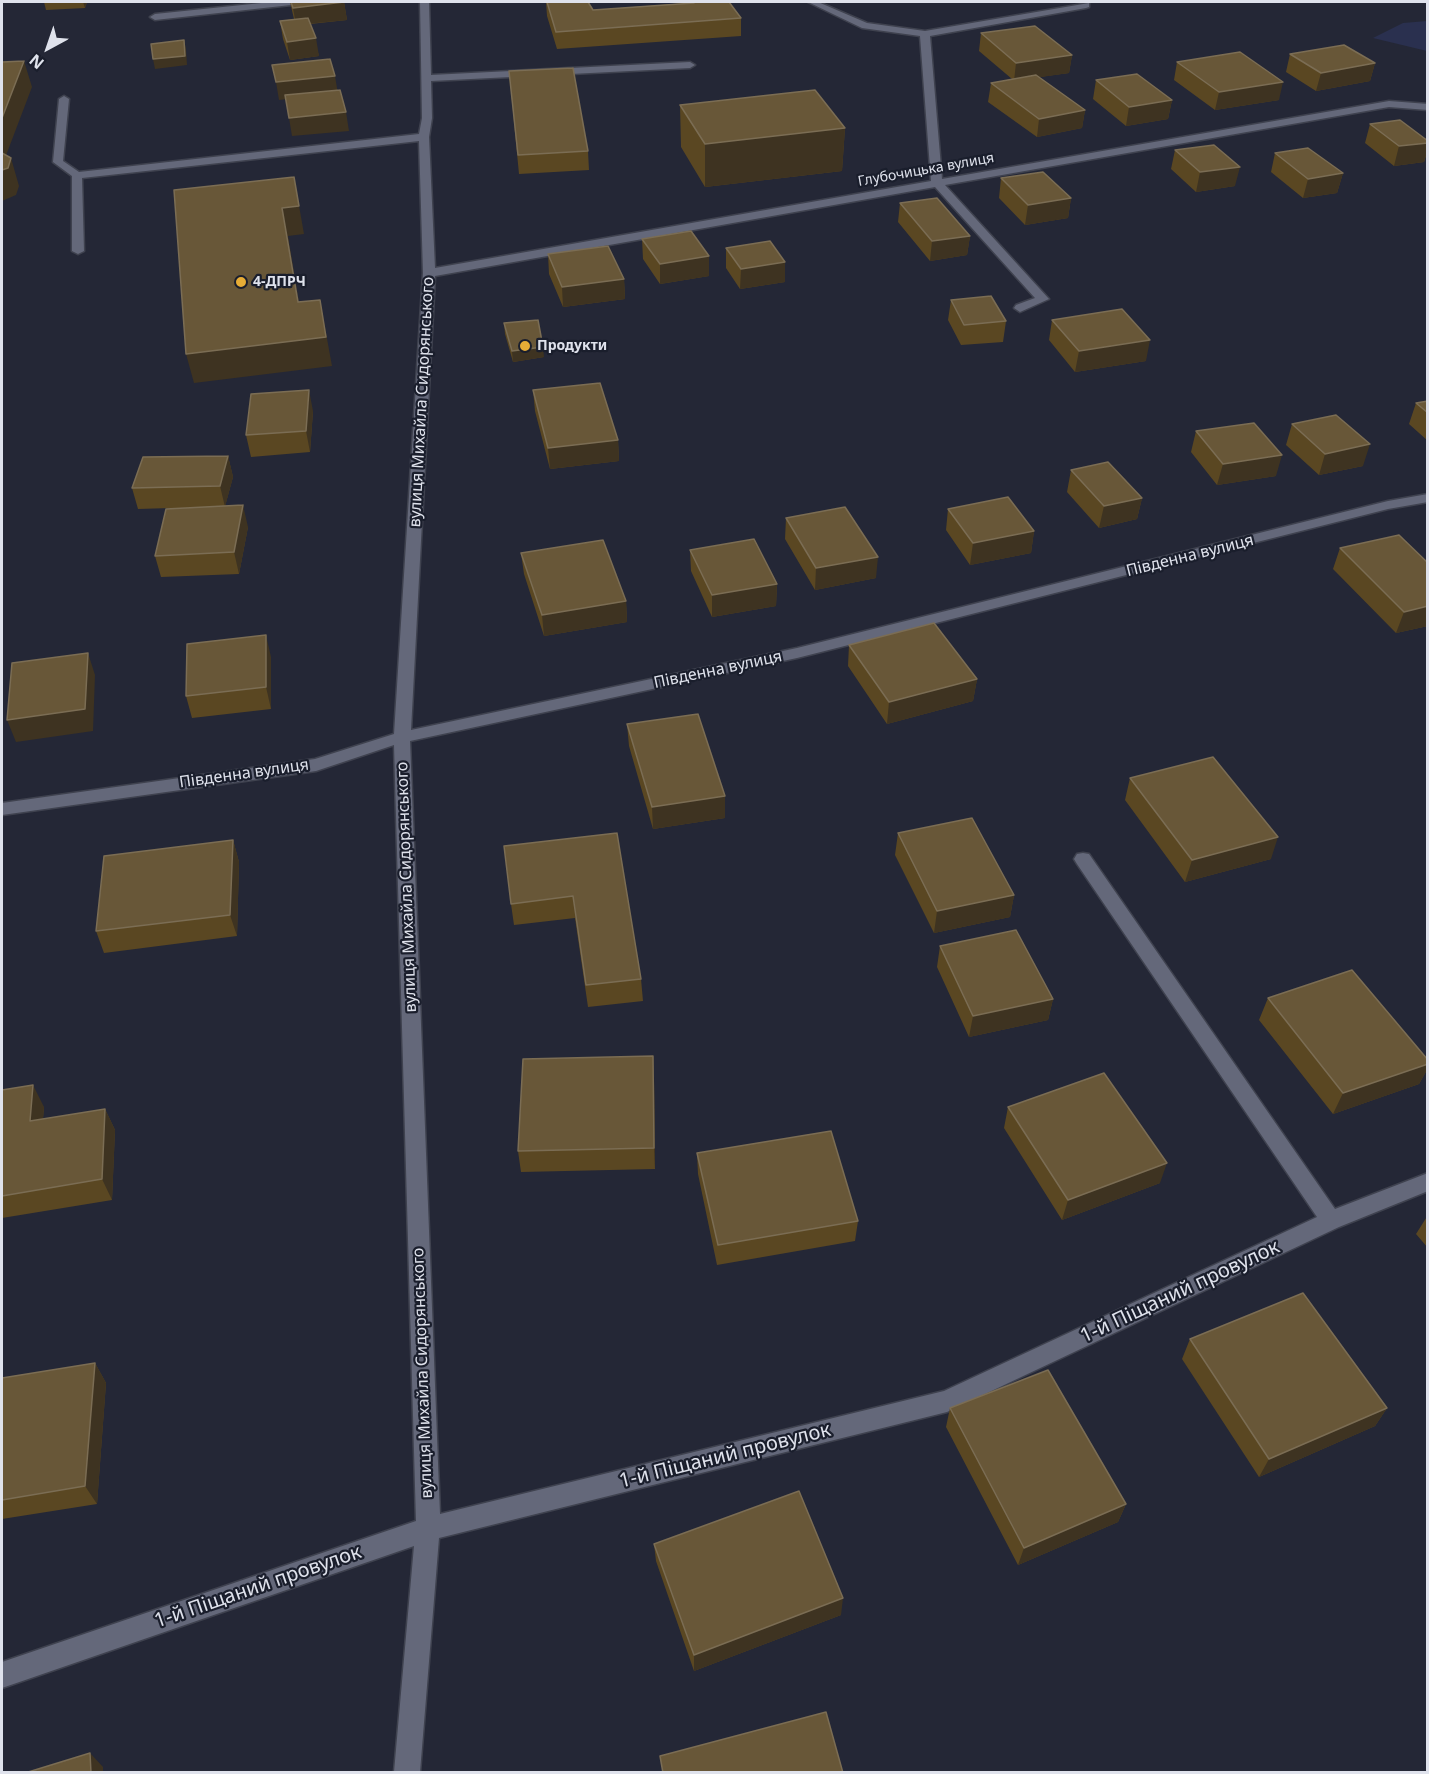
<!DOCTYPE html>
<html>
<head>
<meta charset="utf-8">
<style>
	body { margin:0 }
	#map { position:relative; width:1429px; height:1774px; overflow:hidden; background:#242736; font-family:"Noto Sans",sans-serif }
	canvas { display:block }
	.frame { position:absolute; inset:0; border:3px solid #dfe2ec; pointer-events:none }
	.north { position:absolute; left:18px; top:18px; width:60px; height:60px; -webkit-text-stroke:4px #1a1e2c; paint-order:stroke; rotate:220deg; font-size:16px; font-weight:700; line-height:24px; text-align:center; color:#dfe2ec }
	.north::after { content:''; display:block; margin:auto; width:21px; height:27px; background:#dfe2ec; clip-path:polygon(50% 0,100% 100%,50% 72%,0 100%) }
</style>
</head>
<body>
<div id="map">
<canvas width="1429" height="1774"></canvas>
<div class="frame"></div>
<div class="north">N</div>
</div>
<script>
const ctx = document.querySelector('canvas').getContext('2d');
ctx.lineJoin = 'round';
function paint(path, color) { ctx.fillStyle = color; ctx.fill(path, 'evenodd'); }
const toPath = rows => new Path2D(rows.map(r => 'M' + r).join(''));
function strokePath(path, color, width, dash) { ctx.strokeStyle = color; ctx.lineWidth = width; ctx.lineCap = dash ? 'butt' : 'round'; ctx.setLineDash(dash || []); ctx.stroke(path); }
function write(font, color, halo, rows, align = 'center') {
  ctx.font = font + ' "Noto Sans",sans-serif'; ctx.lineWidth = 4.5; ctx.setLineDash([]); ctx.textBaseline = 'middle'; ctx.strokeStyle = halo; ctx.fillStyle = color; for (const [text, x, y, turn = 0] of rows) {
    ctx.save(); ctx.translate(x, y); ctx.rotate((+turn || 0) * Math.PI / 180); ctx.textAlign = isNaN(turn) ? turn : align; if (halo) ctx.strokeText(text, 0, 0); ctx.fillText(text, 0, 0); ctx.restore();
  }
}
paint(toPath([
	[1427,21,1427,51,1373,38,1403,23]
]), '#2a304f');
const minor = toPath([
	[271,2,296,2,291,5,155,20,150,17,155,14,271,2],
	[420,2,429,2,431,75,690,62,695,65,690,68,431,81,432,118,429,137,435,268,931,181,920,36,862,28,808,2,818,2,867,23,925,31,1089,3,1089,7,1086,8,930,36,942,179,1389,101,1428,104,1428,110,1389,107,945,185,1049,299,1020,312,1014,308,1016,305,1035,298,935,187,435,276,411,730,797,648,1388,501,1428,494,1428,502,1388,509,797,658,410,741,440,1514,944,1391,1317,1217,1077,864,1074,859,1077,854,1083,853,1089,854,1335,1209,1428,1173,1428,1191,1339,1227,947,1412,439,1538,420,1772,394,1772,414,1546,2,1688,2,1662,416,1521,394,745,316,771,2,815,2,803,315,759,394,734,423,273,419,141,82,178,84,251,78,254,72,251,72,176,53,162,59,99,64,96,69,99,63,161,79,172,419,134,422,118,420,2]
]);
strokePath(minor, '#3f424f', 3);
paint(minor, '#64687a');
paint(toPath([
	[44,2,87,2,85,8,46,10],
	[290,2,344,2,347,20,310,24,319,56,290,60,283,39,280,21,294,19],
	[546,2,588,2,593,10,685,3,685,2,729,2,741,18,741,36,557,49,547,16],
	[981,33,1072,55,1069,73,1039,77,1085,110,1082,128,1037,137,988,102,991,83,1012,79,979,51],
	[1290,54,1375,63,1370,81,1316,91,1286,72],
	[1177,62,1279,100,1215,110,1174,80],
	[509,71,588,151,589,170,519,174],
	[1096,80,1172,100,1168,119,1126,126,1093,99],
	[680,105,845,128,842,171,705,187,681,147],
	[1370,124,1428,141,1428,149,1424,162,1394,166,1365,143],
	[1175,150,1235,186,1196,192,1171,169],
	[1275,153,1343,173,1337,193,1303,198,1271,172],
	[1001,178,1071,198,1068,218,1025,225,999,198],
	[900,203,970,236,967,255,930,261,898,222],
	[642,239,709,256,709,276,660,284,643,259],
	[726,248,785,262,785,282,740,289,726,268],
	[548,254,624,279,625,299,563,307,549,274],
	[951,300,1006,321,1003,342,961,345,948,320],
	[1052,320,1146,361,1075,372,1049,340],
	[504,323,544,357,513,362,505,334],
	[533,390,618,440,619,461,550,469,535,411],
	[1428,401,1428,441,1409,424,1416,403],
	[313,411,310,452,251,457,246,435],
	[1292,424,1363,466,1319,475,1286,445],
	[1196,431,1276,476,1217,485,1191,452],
	[228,456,233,477,225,506,248,527,239,574,161,577,155,556,171,508,138,509,132,488],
	[1071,470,1142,498,1137,519,1099,528,1067,492],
	[948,509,1034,531,1031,553,970,565,946,530],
	[786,518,876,578,815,590,785,539],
	[1340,548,1428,563,1428,626,1396,633,1333,569],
	[690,550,777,584,776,606,712,617,691,571],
	[521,553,626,601,627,622,544,636,524,574],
	[849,645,977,679,973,701,887,724,848,666],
	[271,657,271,709,192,718,186,696],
	[627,724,725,796,725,818,653,829,629,746],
	[1130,778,1271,859,1185,882,1125,800],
	[617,833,641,979,643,1001,588,1007,575,918,514,925,511,904],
	[898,833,1014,895,1010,917,934,933,895,855],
	[233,840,239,862,237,936,104,953,96,931],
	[940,946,1053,999,1048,1020,969,1037,937,967],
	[1268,998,1428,1060,1428,1068,1419,1084,1333,1114,1259,1020],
	[654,1077,655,1169,521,1172,518,1151],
	[2,1090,44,1107,43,1119,105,1109,115,1130,112,1200,2,1218],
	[1008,1107,1160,1183,1062,1220,1004,1128],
	[697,1153,858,1221,855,1241,717,1265,698,1174],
	[1428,1215,1428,1248,1416,1234],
	[1190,1339,1387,1408,1375,1426,1259,1477,1182,1359],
	[95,1363,106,1383,97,1504,2,1519,2,1378],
	[950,1408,1126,1504,1118,1522,1018,1565,946,1427],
	[654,1544,841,1615,694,1671,656,1561]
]), '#5a4722');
paint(toPath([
	[83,2,87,2,85,8],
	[344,2,347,20,296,25,293,8],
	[316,38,319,56,290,60,287,42],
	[184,40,186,49,187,65,155,69,153,59],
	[1072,55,1069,73,1014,81,1016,63],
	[24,61,32,87,2,166,2,118],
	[1375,63,1370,81,1316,91,1321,73],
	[335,76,338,94,279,100,276,82],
	[1283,82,1279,100,1215,110,1219,92],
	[1172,100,1168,119,1126,126,1129,107],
	[1085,110,1082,128,1037,137,1039,119],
	[346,112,349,131,292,136,289,118],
	[845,128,842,171,705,187,705,144],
	[1428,143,1428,149,1424,162,1394,166,1399,146],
	[11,158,19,186,16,195,2,201,2,170],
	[1240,167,1235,186,1196,192,1200,172],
	[1343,173,1337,193,1303,198,1308,179],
	[294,177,304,234,288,236,304,332,282,208],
	[1071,198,1068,218,1025,225,1028,205],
	[970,236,967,255,930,261,932,241],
	[709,256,709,276,660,284,660,264],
	[785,262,785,282,740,289,741,269],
	[624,279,625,299,563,307,562,287],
	[320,300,332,366,194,383,186,354],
	[1150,340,1146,361,1075,372,1079,351],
	[543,347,544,357,513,362,512,351],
	[309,390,313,411,310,452,306,431],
	[618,440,619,461,550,469,548,448],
	[1370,444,1363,466,1319,475,1325,454],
	[1282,455,1276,476,1217,485,1223,464],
	[228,456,233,477,225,507,220,486],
	[1142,498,1137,519,1099,528,1104,506],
	[243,505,248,527,239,574,234,552],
	[1034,531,1031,553,970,565,973,543],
	[878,557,876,578,815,590,816,568],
	[777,584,776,606,712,617,712,595],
	[626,601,627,622,544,636,542,615],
	[1428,606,1428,626,1396,633,1404,612],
	[266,635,271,657,271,709,266,687],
	[88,653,95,675,93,731,16,742,7,720],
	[977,679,973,701,887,724,889,702],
	[725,796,725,818,653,829,652,807],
	[1278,837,1271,859,1185,882,1192,860],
	[233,840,239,862,237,936,230,915],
	[1014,895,1010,917,934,933,937,911],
	[1053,999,1048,1020,969,1037,973,1016],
	[653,1056,654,1077,655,1169,654,1148],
	[1428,1064,1428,1068,1419,1084,1333,1114,1343,1093],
	[33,1085,44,1107,41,1142,30,1121],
	[105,1109,115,1130,112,1200,102,1179],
	[1167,1163,1160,1183,1062,1220,1068,1200],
	[95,1363,106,1383,97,1504,85,1486],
	[1387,1408,1375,1426,1259,1477,1269,1459],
	[1126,1504,1118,1522,1018,1565,1024,1548],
	[843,1598,841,1615,694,1671,694,1655],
	[90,1753,103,1767,103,1773,91,1773]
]), '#3e3321');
const building = toPath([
	[291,2,344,2,293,8,291,2],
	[547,2,588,2,593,10,694,3,694,2,729,2,741,18,556,32,547,2],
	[308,18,316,38,287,42,280,21,308,18],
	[1035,26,1072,55,1016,63,981,33,1035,26],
	[184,40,185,56,153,59,151,44,184,40],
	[1344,45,1375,63,1321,73,1290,54,1344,45],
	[1240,52,1283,82,1219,92,1177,62,1240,52],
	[330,59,335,76,276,82,272,65,330,59],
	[24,61,2,118,2,62,24,61],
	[573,68,588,151,518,155,509,71,573,68],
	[1137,74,1172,100,1129,107,1096,80,1137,74],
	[1036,75,1085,110,1039,119,991,83,1036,75],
	[340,90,346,112,289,118,285,95,340,90],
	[815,90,845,128,705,144,680,105,815,90],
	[1400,120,1428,141,1428,143,1399,146,1370,124,1400,120],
	[1214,145,1240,167,1200,172,1175,150,1214,145],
	[1308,148,1343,173,1308,179,1275,153,1308,148],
	[2,153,11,158,8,168,2,170,2,153],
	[1043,172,1071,198,1028,205,1001,178,1043,172],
	[294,177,299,206,282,208,298,302,320,300,326,337,186,354,174,190,294,177],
	[937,198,970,236,932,241,900,203,937,198],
	[691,231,709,256,660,264,642,239,691,231],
	[770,241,785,262,741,269,726,248,770,241],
	[608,246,624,279,562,287,548,254,608,246],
	[991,296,1006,321,964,325,951,300,991,296],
	[1122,309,1150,340,1079,351,1052,320,1122,309],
	[538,320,543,347,512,351,504,323,538,320],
	[600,383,618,440,548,448,533,390,600,383],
	[309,390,306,431,246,435,251,394,309,390],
	[1428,401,1428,413,1416,403,1428,401],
	[1336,415,1370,444,1325,454,1292,424,1336,415],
	[1254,423,1282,455,1223,464,1196,431,1254,423],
	[228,456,220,486,132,488,143,457,228,456],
	[1108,462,1142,498,1104,506,1071,470,1108,462],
	[1008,497,1034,531,973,543,948,509,1008,497],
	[243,505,234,552,155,556,166,509,243,505],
	[845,507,878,557,816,568,786,518,845,507],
	[1399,535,1428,563,1428,606,1404,612,1340,548,1399,535],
	[754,539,777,584,712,595,690,550,754,539],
	[603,540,626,601,542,615,521,553,603,540],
	[934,623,977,679,889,702,849,645,934,623],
	[266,635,266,687,186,696,187,644,266,635],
	[88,653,85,709,7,720,12,663,88,653],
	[698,714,725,796,652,807,627,724,698,714],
	[1213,757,1278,837,1192,860,1130,778,1213,757],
	[972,818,1014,895,937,911,898,833,972,818],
	[617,833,641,979,586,985,573,896,511,904,504,846,617,833],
	[233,840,230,915,96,931,104,856,233,840],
	[1016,930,1053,999,973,1016,940,946,1016,930],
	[1352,970,1428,1060,1428,1064,1343,1093,1268,998,1352,970],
	[653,1056,654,1148,518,1151,523,1059,653,1056],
	[1104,1073,1167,1163,1068,1200,1008,1107,1104,1073],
	[33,1085,30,1121,105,1109,102,1179,2,1196,2,1090,33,1085],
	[831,1131,858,1221,718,1245,697,1153,831,1131],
	[1303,1293,1387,1408,1269,1459,1190,1339,1303,1293],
	[95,1363,85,1486,2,1500,2,1378,95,1363],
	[1048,1370,1126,1504,1024,1548,950,1408,1048,1370],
	[799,1491,843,1598,694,1655,654,1544,799,1491],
	[826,1712,843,1773,663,1773,660,1756,826,1712],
	[90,1753,91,1773,25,1773,90,1753]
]);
paint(building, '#685738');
strokePath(building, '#7b6d54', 1.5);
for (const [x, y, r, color] of [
	[241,282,6,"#e6ac36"],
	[525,346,6,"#e6ac36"]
]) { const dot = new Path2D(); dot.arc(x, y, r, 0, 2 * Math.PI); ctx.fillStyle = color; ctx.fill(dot); strokePath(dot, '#1a1e2c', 2); }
write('14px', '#dfe2ec', '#1a1e2c', [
	["Глубочицька вулиця",926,170,-10]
]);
write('bold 14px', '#dfe2ec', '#1a1e2c', [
	["4-ДПРЧ",253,282],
	["Продукти",537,346]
], 'left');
write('16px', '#dfe2ec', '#1a1e2c', [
	["вулиця Михайла Сидорянського",422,402,-87],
	["Південна вулиця",1190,556,-14],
	["Південна вулиця",718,670,-12],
	["Південна вулиця",244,774,-8],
	["вулиця Михайла Сидорянського",407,887,-92],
	["вулиця Михайла Сидорянського",423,1373,-92]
]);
write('20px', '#dfe2ec', '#1a1e2c', [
	["1-й Піщаний провулок",1180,1292,-25],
	["1-й Піщаний провулок",725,1456,-14],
	["1-й Піщаний провулок",258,1587,-19]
]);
</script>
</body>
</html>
